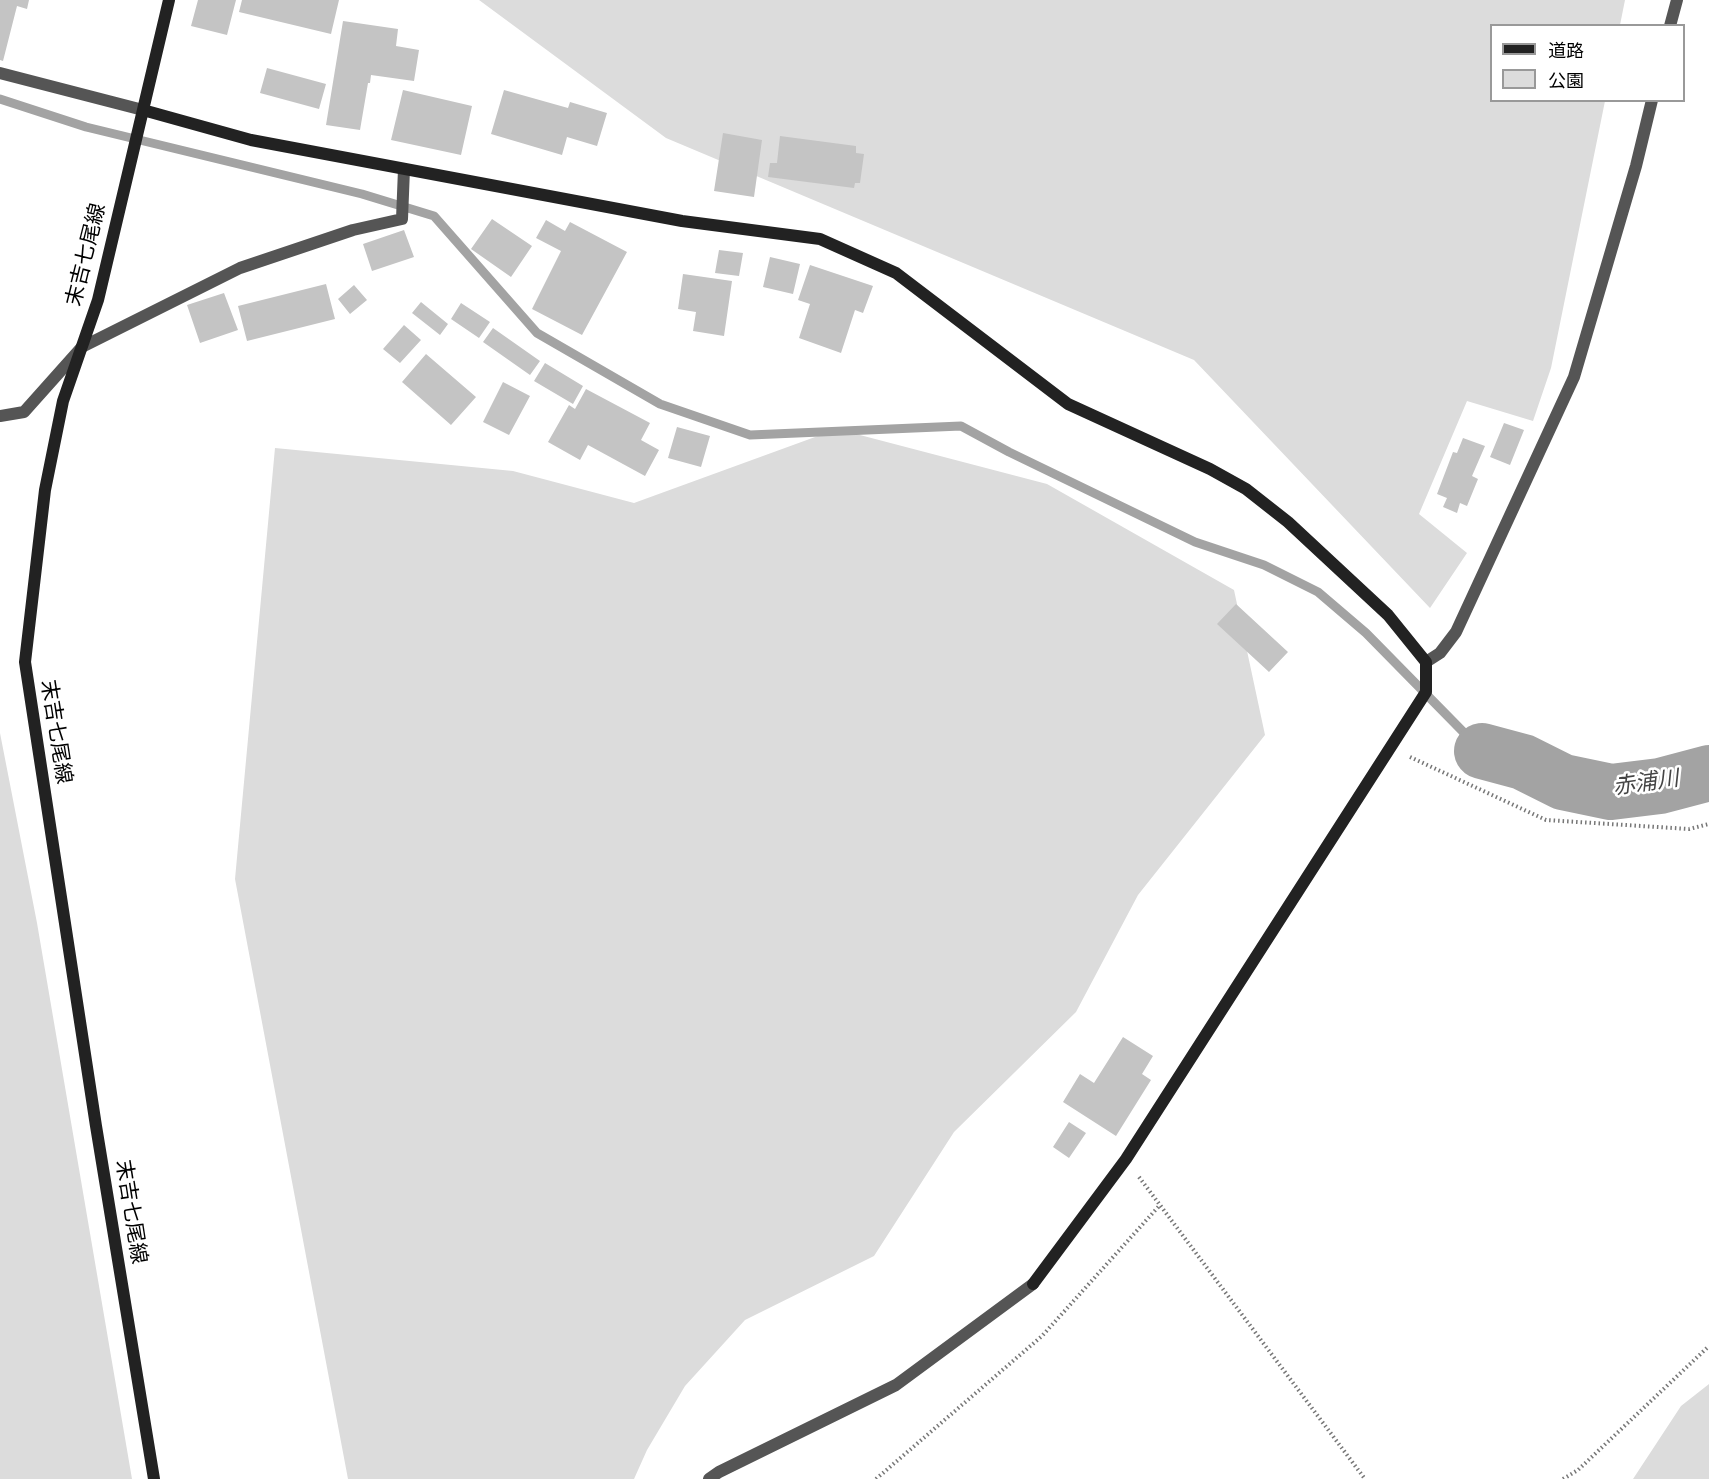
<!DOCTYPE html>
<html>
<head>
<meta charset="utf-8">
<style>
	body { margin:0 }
	#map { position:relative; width:1709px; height:1479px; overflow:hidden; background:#fff; font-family:"Roboto Condensed","Noto Sans JP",sans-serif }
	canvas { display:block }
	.legend { position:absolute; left:1490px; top:24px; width:195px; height:78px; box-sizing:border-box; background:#fff; border:2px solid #999; margin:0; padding:8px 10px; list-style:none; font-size:18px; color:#000 }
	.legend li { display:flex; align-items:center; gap:12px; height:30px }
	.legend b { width:30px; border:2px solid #999 }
</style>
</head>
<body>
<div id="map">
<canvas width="1709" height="1479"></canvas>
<ul class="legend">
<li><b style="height:8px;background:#222"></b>道路</li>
<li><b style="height:16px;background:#dcdcdc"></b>公園</li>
</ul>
</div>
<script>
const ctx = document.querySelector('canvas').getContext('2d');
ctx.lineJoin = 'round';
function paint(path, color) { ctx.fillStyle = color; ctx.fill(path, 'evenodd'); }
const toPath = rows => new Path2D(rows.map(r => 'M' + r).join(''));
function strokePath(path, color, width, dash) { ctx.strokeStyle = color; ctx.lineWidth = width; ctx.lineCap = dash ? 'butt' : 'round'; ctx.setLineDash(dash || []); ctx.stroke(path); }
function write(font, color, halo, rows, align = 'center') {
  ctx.font = font + ' "Roboto Condensed","Noto Sans JP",sans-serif'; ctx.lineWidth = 5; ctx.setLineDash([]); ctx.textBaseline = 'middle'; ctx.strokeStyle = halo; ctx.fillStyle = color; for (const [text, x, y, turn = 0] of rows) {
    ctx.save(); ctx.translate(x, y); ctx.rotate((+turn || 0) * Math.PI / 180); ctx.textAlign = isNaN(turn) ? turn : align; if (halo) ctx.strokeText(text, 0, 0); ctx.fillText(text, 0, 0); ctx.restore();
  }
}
paint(toPath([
	[479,0,1625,0,1620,25,1492,26,1492,100,1605,101,1551,368,1533,421,1467,401,1419,514,1467,553,1430,608,1194,360,666,138],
	[837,429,1047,484,1234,590,1265,735,1138,895,1076,1012,954,1132,874,1256,745,1320,685,1386,647,1450,634,1479,348,1479,235,879,275,448,513,471,634,503],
	[0,733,37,923,132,1479,0,1479],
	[1709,1384,1709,1479,1633,1479,1681,1406]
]), '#dcdcdc');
strokePath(toPath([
	[0,99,86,127,362,194,434,216,537,333,660,404,750,435,961,426,1009,452,1195,542,1264,565,1318,592,1366,633,1482,751]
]), '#a3a3a3', 9);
strokePath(toPath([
	[1482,751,1523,762,1563,782,1611,792,1660,786,1709,773]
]), '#a3a3a3', 56);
paint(toPath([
	[0,0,29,0,27,9,17,6,3,61,0,60],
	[198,0,236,0,227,35,191,26],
	[242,0,339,0,331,34,239,12],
	[343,21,398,29,396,46,419,50,414,81,371,75,370,83,368,83,360,130,326,125],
	[267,68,326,84,319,109,260,93],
	[403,90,472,106,461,155,391,140],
	[504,90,568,108,570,102,607,113,597,146,567,137,562,155,491,134],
	[723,133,762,140,754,197,714,191],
	[780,136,856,146,856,153,864,154,860,183,855,183,854,188,768,177,770,163,777,163],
	[492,219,532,246,511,277,471,249],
	[546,220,565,231,570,222,627,252,582,335,532,309,561,251,536,238],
	[404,230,414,257,372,271,363,244],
	[719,250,743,253,739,276,715,273],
	[770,257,800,264,793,294,763,287],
	[810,265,873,286,863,313,855,310,841,353,799,338,810,304,798,300],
	[683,274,732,281,724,336,693,331,696,312,678,309],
	[326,284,335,319,247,341,238,306],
	[354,285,367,300,350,314,338,299],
	[224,293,238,330,200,343,187,305],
	[421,302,448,324,440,335,412,313],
	[461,303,490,322,479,338,451,319],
	[404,325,421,340,400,363,383,349],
	[493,328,540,361,530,375,483,342],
	[426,354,476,397,451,425,402,382],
	[545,363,583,386,573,404,534,381],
	[503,382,530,396,509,435,483,422],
	[586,389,650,423,641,440,659,450,645,476,588,445,580,460,548,442,569,405,575,409],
	[1504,423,1524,430,1510,465,1490,457],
	[677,427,710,436,701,467,668,458],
	[1463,438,1485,446,1472,476,1478,479,1467,506,1460,503,1457,513,1443,507,1447,498,1437,494,1453,452,1457,453],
	[1236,604,1288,652,1269,672,1217,624],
	[1123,1037,1153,1056,1142,1074,1151,1080,1116,1136,1063,1102,1080,1074,1094,1083],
	[1069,1122,1086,1133,1069,1158,1053,1147]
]), '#c4c4c4');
strokePath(toPath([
	[1410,757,1546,820,1689,829,1709,824],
	[1139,1177,1365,1479],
	[876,1479,1042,1336,1160,1205],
	[1563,1479,1578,1470,1709,1346]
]), '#777', 4, [1.5, 3]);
strokePath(toPath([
	[1670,26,1677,0],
	[0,73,143,110],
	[0,416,24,412,82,347,240,268,353,230,402,219,404,169],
	[1426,662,1440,653,1456,632,1574,377,1636,166,1652,100],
	[709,1479,719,1472,896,1385,1033,1284]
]), '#555', 12);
strokePath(toPath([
	[143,110,251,140,682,221,820,239,896,273,1068,404,1210,469,1246,489,1288,522,1388,615,1426,662,1426,692,1126,1159,1033,1284],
	[154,1479,96,1126,25,662,45,490,63,401,98,300,169,0]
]), '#222', 12);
write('21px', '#000', '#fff', [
	["末吉七尾線",87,255,-76],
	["末吉七尾線",55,732,81],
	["末吉七尾線",130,1212,81]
]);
write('italic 22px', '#444', '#fff', [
	["赤浦川",1646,784,-8]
]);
</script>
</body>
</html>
